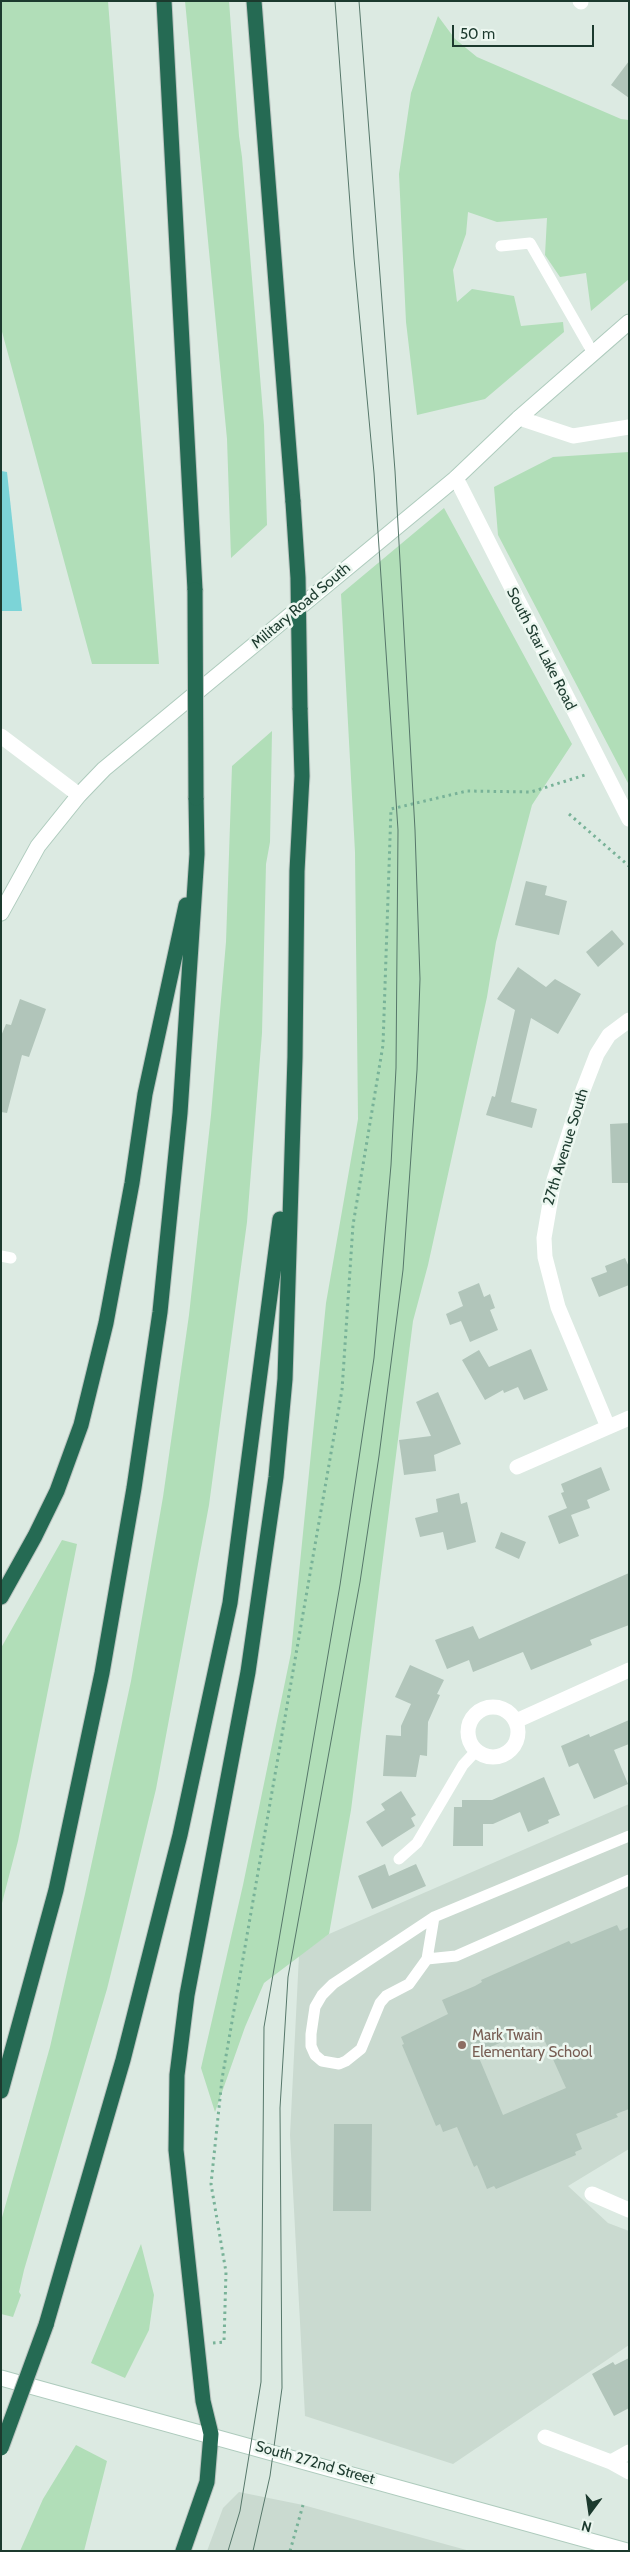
<!DOCTYPE html>
<html>
<head>
<meta charset="utf-8">
<style>
	body { margin:0 }
	#map { position:relative; width:630px; height:2552px; overflow:hidden; background:#dceae2; font-family:Cabin,sans-serif }
	canvas { display:block }
	.frame { position:absolute; inset:0; border:2px solid #1c3a2e; pointer-events:none }
	.north { position:absolute; left:565px; top:2487px; width:50px; height:50px; -webkit-text-stroke:4px #ecf7f0; paint-order:stroke; rotate:194deg; font-size:14px; font-weight:700; line-height:20px; text-align:center; color:#1c3a2e }
	.north::after { content:''; display:block; margin:auto; width:18px; height:22px; background:#1c3a2e; clip-path:polygon(50% 0,100% 100%,50% 72%,0 100%) }
	.scale { position:absolute; left:452px; top:25px; width:142px; height:22px; box-sizing:border-box; border:2px solid #1c3a2e; border-top:0; padding-left:6px; font-size:15px; line-height:18px; white-space:nowrap; color:#1c3a2e; -webkit-text-stroke:4px #ecf7f0; paint-order:stroke }
</style>
</head>
<body>
<div id="map">
<canvas width="630" height="2552"></canvas>
<div class="frame"></div>
<div class="north">N</div>
<div class="scale">50 m</div>
</div>
<script>
const ctx = document.querySelector('canvas').getContext('2d');
ctx.lineJoin = 'round';
function paint(path, color) { ctx.fillStyle = color; ctx.fill(path, 'evenodd'); }
const toPath = rows => new Path2D(rows.map(r => 'M' + r).join(''));
function strokePath(path, color, width, dash) { ctx.strokeStyle = color; ctx.lineWidth = width; ctx.lineCap = dash ? 'butt' : 'round'; ctx.setLineDash(dash || []); ctx.stroke(path); }
function write(font, color, halo, rows, align = 'center') {
  ctx.font = font + ' Cabin,sans-serif'; ctx.lineWidth = 5; ctx.setLineDash([]); ctx.textBaseline = 'middle'; ctx.strokeStyle = halo; ctx.fillStyle = color; for (const [text, x, y, turn = 0] of rows) {
    ctx.save(); ctx.translate(x, y); ctx.rotate((+turn || 0) * Math.PI / 180); ctx.textAlign = isNaN(turn) ? turn : align; if (halo) ctx.strokeText(text, 0, 0); ctx.fillText(text, 0, 0); ctx.restore();
  }
}
paint(toPath([
	[629,1804,629,2149,568,2186,608,2223,629,2231,629,2345,453,2464,305,2416,290,2135,299,1955,329,1934],
	[239,2492,303,2505,470,2551,207,2551,223,2508]
]), '#cadad0');
paint(toPath([
	[1,1,108,1,159,664,92,664,1,328],
	[185,1,229,1,239,136,242,157,264,425,267,525,231,558,227,439],
	[438,16,455,39,477,57,621,119,629,120,629,279,591,311,586,273,560,277,545,255,547,218,497,222,468,212,466,234,453,270,457,302,472,289,514,296,521,326,563,322,564,332,485,399,417,415,406,322,399,174,411,93],
	[629,452,629,785,498,535,494,487,553,457],
	[444,508,572,744,532,805,496,942,487,997,428,1265,413,1321,351,1810,329,1934,264,1983,245,2027,215,2112,201,2068,243,1885,291,1653,326,1303,358,1119,355,852,341,594],
	[272,731,270,842,266,864,262,1033,247,1222,209,1505,156,1789,123,1925,107,1989,24,2270,19,2292,21,2295,13,2317,1,2314,1,2221,50,2047,85,1894,131,1681,163,1497,189,1315,211,1115,226,942,232,766],
	[62,1540,77,1544,18,1841,1,1907,1,1648],
	[141,2244,154,2295,149,2330,125,2378,91,2363],
	[76,2445,107,2461,84,2551,20,2551,43,2499]
]), '#b1deb8');
paint(toPath([
	[1,471,7,472,22,611,1,611]
]), '#7cd4d7');
paint(toPath([
	[629,61,629,98,611,85],
	[526,881,547,886,545,895,567,901,559,935,515,925],
	[612,930,624,944,598,967,586,952],
	[518,967,546,987,555,979,581,994,558,1034,531,1018,511,1102,537,1109,532,1128,486,1115,492,1096,495,1097,515,1010,497,999],
	[20,999,46,1009,29,1057,22,1055,7,1113,1,1112,1,1036,6,1024,11,1025],
	[629,1123,629,1183,612,1183,610,1124],
	[625,1258,629,1267,629,1285,599,1297,591,1278,607,1272,605,1266],
	[479,1283,484,1297,490,1294,495,1308,490,1310,498,1330,470,1342,461,1321,450,1325,446,1314,463,1306,458,1292],
	[531,1349,548,1390,524,1400,518,1387,504,1393,503,1390,485,1400,462,1360,479,1350,489,1367],
	[438,1392,461,1444,434,1455,436,1471,404,1475,399,1440,431,1436,416,1402],
	[601,1467,610,1490,587,1500,590,1508,571,1515,579,1536,559,1544,548,1516,567,1508,561,1493,564,1492,561,1484],
	[459,1493,461,1504,467,1502,476,1542,447,1550,443,1532,420,1537,415,1518,438,1512,436,1499],
	[501,1532,526,1542,519,1559,495,1548],
	[629,1573,629,1625,590,1640,592,1645,531,1670,523,1652,473,1672,469,1660,447,1669,435,1640,473,1626,479,1639],
	[410,1665,444,1680,437,1694,440,1695,428,1722,427,1756,420,1755,416,1777,383,1776,386,1735,401,1736,401,1726,411,1704,395,1697],
	[629,1720,629,1744,614,1750,628,1784,594,1799,578,1763,569,1767,561,1746,589,1734,590,1737],
	[544,1777,560,1815,548,1820,549,1823,528,1832,520,1812,493,1824,483,1824,483,1846,453,1846,454,1807,462,1807,462,1800,492,1800],
	[401,1791,416,1815,411,1818,415,1826,382,1847,366,1822,385,1810,381,1804],
	[385,1864,389,1876,416,1864,426,1886,372,1909,358,1876],
	[617,1925,620,1931,629,1927,629,2109,616,2114,618,2117,576,2134,582,2149,575,2152,576,2155,496,2189,494,2186,487,2189,477,2165,474,2167,457,2127,443,2132,440,2124,436,2126,402,2045,404,2044,401,2037,448,2014,442,2000,475,1986,482,1982,481,1980,569,1941,571,1944],
	[538,2026,566,2088,503,2115,477,2053],
	[334,2124,372,2124,371,2211,333,2211],
	[629,2358,629,2408,614,2416,592,2374,613,2362,615,2365]
]), '#b1c5ba');
const secondary = toPath([
	[1,913,38,846,79,795,104,769,456,478,519,418,629,322],
	[1,2378,627,2551]
]);
const motorway = toPath([
	[164,1,195,590],
	[254,1,293,502],
	[1,1597,35,1536,57,1491,81,1425,106,1323,132,1183,145,1094,186,905],
	[1,2091,56,1890,102,1673,134,1488,160,1312,180,1113,197,854,196,798],
	[46,2325,123,2060,180,1835,230,1603,280,1219],
	[183,2551,207,2482,211,2434,203,2401,176,2150,177,2075,187,1995,248,1672,276,1477,285,1379,295,1057,297,871,302,776,300,708]
]);
strokePath(secondary, '#aecbbd', 17);
strokePath(motorway, '#bbc4c0', 17);
strokePath(toPath([
	[569,814,629,866],
	[213,2343,224,2342,226,2272,211,2184,222,2079,342,1390,353,1225,383,1045,391,809,467,791,531,792,588,774],
	[290,2551,303,2505]
]), '#78b298', 3, [2.5, 4]);
strokePath(toPath([
	[501,246,530,243,593,353],
	[1,1256,11,1258],
	[399,1859,417,1843,463,1765,476,1751],
	[434,1917,427,1959,409,1984,386,1996,380,2003,361,2049,346,2061,339,2064,322,2061,315,2055,311,2046,311,2034,315,2007,322,1995,333,1984,434,1917],
	[434,1917,629,1836],
	[427,1959,456,1956,629,1880]
]), '#fff', 11);
strokePath(toPath([
	[580,1,581,2],
	[519,418,573,436,629,427],
	[608,1427,558,1307,545,1257,544,1238,554,1180,583,1090,597,1054,609,1035,629,1020],
	[517,1467,629,1418],
	'468 1732a25 25 0 1 1 50 0a25 25 0 1 1-50 0Z',
	[516,1721,629,1670],
	[592,2194,629,2210],
	[545,2437,611,2462,629,2472],
	[611,2462,629,2452]
]), '#fff', 15);
strokePath(toPath([
	[456,478,629,819],
	[1,736,79,795]
]), '#fff', 15);
strokePath(secondary, '#fff', 15);
strokePath(motorway, '#256a53', 15);
strokePath(toPath([
	[228,2551,240,2511,261,2382,264,2027,340,1585,374,1358,391,1165,396,1068,398,830,374,473,354,258,335,1],
	[253,2551,270,2476,282,2388,280,2108,288,1977,360,1582,379,1456,403,1270,417,1070,420,979,415,830,395,471,359,1]
]), '#56776a', 1);
const motorwayBridge = toPath([
	[293,502,298,578,300,708],
	[195,590,196,798],
	[1,2448,46,2325]
]);
strokePath(motorwayBridge, '#bbc4c0', 17, []);
strokePath(motorwayBridge, '#256a53', 15);
for (const [x, y, r, color] of [
	[462,2045,5,"#8d6e63"]
]) { const dot = new Path2D(); dot.arc(x, y, r, 0, 2 * Math.PI); ctx.fillStyle = color; ctx.fill(dot); strokePath(dot, '#ecf7f0', 2); }
write('15px', '#1c3a2e', '#ecf7f0', [
	["Military Road South",301,606,-40],
	["South Star Lake Road",541,649,63],
	["27th Avenue South",566,1147,-73],
	["South 272nd Street",315,2463,16]
]);
write('15px', '#785e54', '#ecf7f0', [
	["Mark Twain",472,2036],
	["Elementary School",472,2053]
], 'left');
</script>
</body>
</html>
